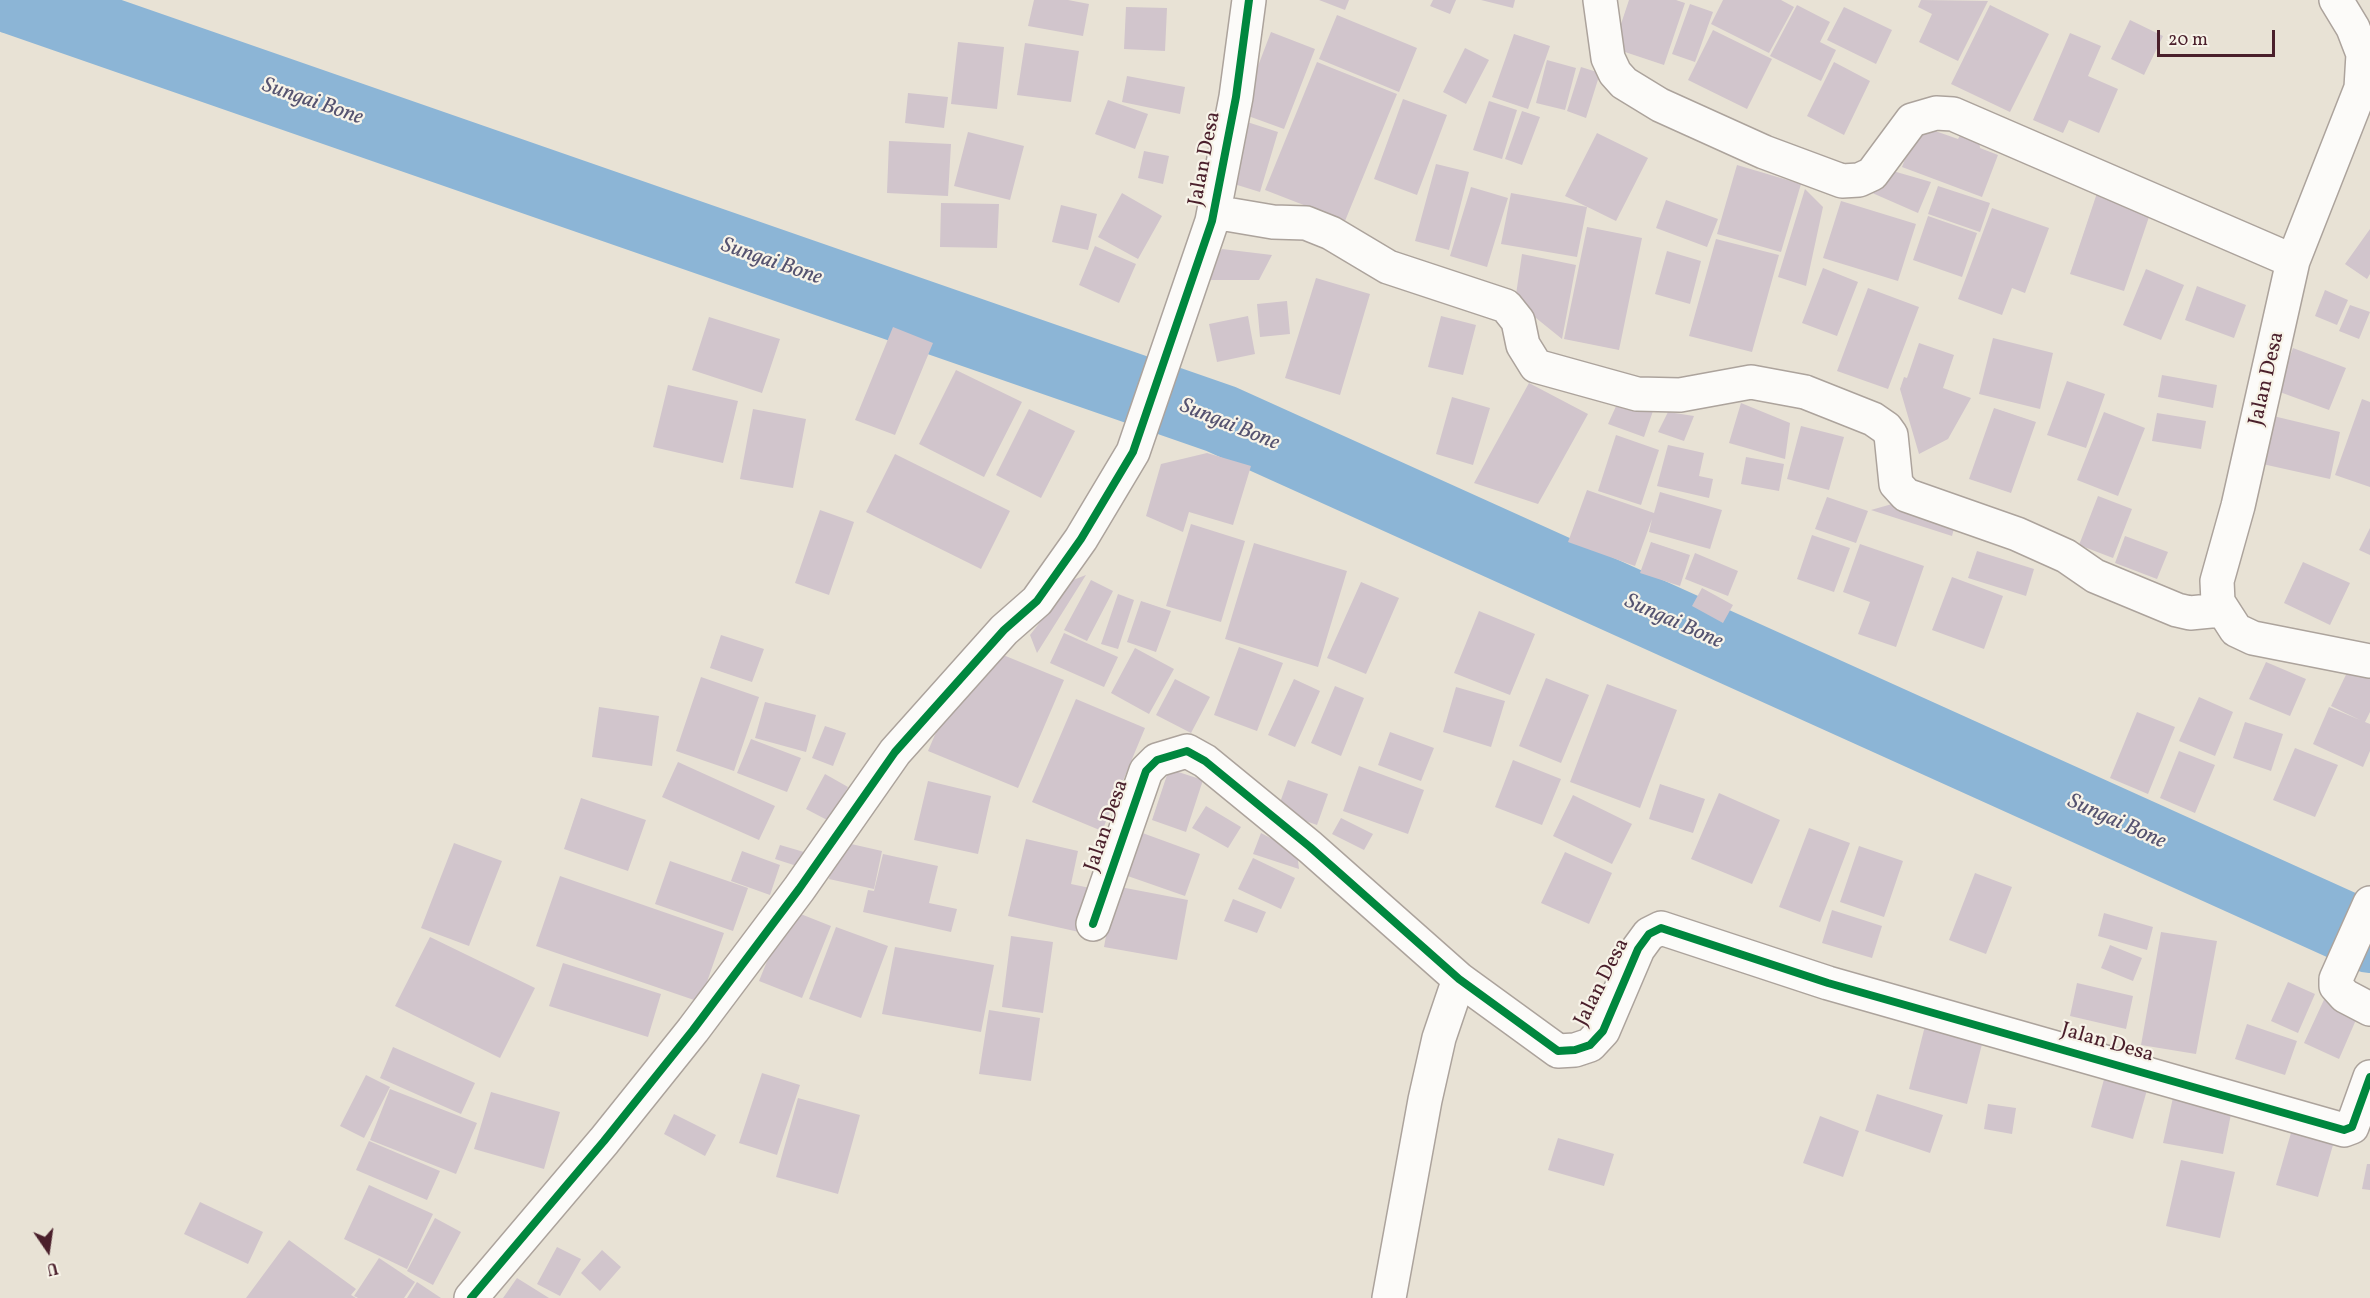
<!DOCTYPE html>
<html>
<head>
<meta charset="utf-8">
<style>
	body { margin:0 }
	#map { position:relative; width:2370px; height:1298px; overflow:hidden; background:#e8e2d5; font-family:Vollkorn,serif }
	canvas { display:block }
	.north { position:absolute; left:18px; top:1220px; width:60px; height:60px; -webkit-text-stroke:4px #f7f3e8; paint-order:stroke; rotate:167deg; font-size:16px; font-weight:700; line-height:24px; text-align:center; color:#4a1f2b }
	.north::after { content:''; display:block; margin:auto; width:21px; height:27px; background:#4a1f2b; clip-path:polygon(50% 0,100% 100%,50% 72%,0 100%) }
	.scale { position:absolute; left:2157px; top:30px; width:118px; height:27px; box-sizing:border-box; border:3px solid #4a1f2b; border-top:0; padding-left:8px; font-size:18px; line-height:21px; white-space:nowrap; color:#4a1f2b; -webkit-text-stroke:4px #f7f3e8; paint-order:stroke }
</style>
</head>
<body>
<div id="map">
<canvas width="2370" height="1298"></canvas>
<div class="north">U</div>
<div class="scale">20 m</div>
</div>
<script>
const ctx = document.querySelector('canvas').getContext('2d');
ctx.lineJoin = 'round';
const toPath = rows => new Path2D(rows.map(r => 'M' + r).join(''));
function strokePath(path, color, width, dash) { ctx.strokeStyle = color; ctx.lineWidth = width; ctx.lineCap = dash ? 'butt' : 'round'; ctx.setLineDash(dash || []); ctx.stroke(path); }
function paint(path, color) { ctx.fillStyle = color; ctx.fill(path, 'evenodd'); }
function write(font, color, halo, rows, align = 'center') {
  ctx.font = font + ' Vollkorn,serif'; ctx.lineWidth = 4.5; ctx.setLineDash([]); ctx.textBaseline = 'middle'; ctx.strokeStyle = halo; ctx.fillStyle = color; for (const [text, x, y, turn = 0] of rows) {
    ctx.save(); ctx.translate(x, y); ctx.rotate((+turn || 0) * Math.PI / 180); ctx.textAlign = isNaN(turn) ? turn : align; if (halo) ctx.strokeText(text, 0, 0); ctx.fillText(text, 0, 0); ctx.restore();
  }
}
strokePath(toPath([
	[15,0,1221,419,2370,938]
]), '#8cb5d6', 70);
paint(toPath([
	[1034,0,1068,0,1089,4,1083,36,1028,26],
	[1319,0,1349,0,1345,10],
	[1433,0,1456,0,1450,14,1430,6],
	[1481,0,1515,0,1513,8],
	[1629,0,1676,0,1685,3,1664,65,1613,48],
	[1723,0,1781,0,1794,7,1769,53,1711,24],
	[1921,0,1988,1,1958,61,1919,42,1932,14,1918,7],
	[1690,4,1713,12,1695,62,1672,54],
	[1797,5,1830,22,1820,42,1836,50,1821,81,1770,56],
	[1990,5,2049,34,2010,112,1951,84],
	[1126,7,1167,8,1165,51,1124,49],
	[1844,7,1892,30,1876,64,1827,40],
	[1337,15,1417,48,1399,92,1319,59],
	[2130,20,2163,36,2144,75,2111,59],
	[1713,30,1772,59,1747,109,1688,80],
	[1271,32,1315,49,1284,129,1240,113],
	[2070,33,2101,46,2088,76,2118,89,2099,133,2069,120,2063,133,2033,120],
	[1514,34,1550,46,1528,109,1492,97],
	[958,42,1004,47,997,109,951,104],
	[1025,43,1079,51,1071,102,1017,95],
	[1465,48,1489,60,1466,104,1443,92],
	[1547,60,1576,68,1565,110,1536,103],
	[1317,62,1397,94,1345,221,1265,190],
	[1834,62,1870,81,1844,135,1807,116],
	[1581,67,1600,73,1586,118,1567,111],
	[1127,76,1185,87,1180,114,1122,102],
	[908,93,948,97,944,128,905,123],
	[1403,99,1447,115,1417,195,1374,179],
	[1108,100,1148,114,1135,149,1095,134],
	[1489,101,1517,110,1502,159,1473,150],
	[1522,111,1540,117,1522,165,1505,159],
	[1241,120,1278,132,1260,192,1221,180],
	[1918,125,1958,139,1964,128,1979,138,1980,148,1998,155,1982,197,1902,167],
	[968,132,1024,146,1010,200,954,186],
	[1597,133,1648,158,1616,221,1565,196],
	[889,141,951,144,948,196,887,193],
	[1144,151,1169,156,1163,184,1138,178],
	[1436,164,1469,172,1449,250,1415,241],
	[1737,165,1801,184,1781,252,1717,234],
	[1886,169,1931,182,1918,213,1870,192],
	[1938,186,1990,203,1980,232,1928,214],
	[1471,187,1508,198,1487,267,1450,256],
	[1805,189,1823,207,1806,286,1778,277],
	[1122,193,1162,216,1138,259,1098,237],
	[1511,193,1587,207,1577,257,1501,244],
	[2097,193,2151,211,2124,291,2070,274],
	[1666,200,1718,219,1707,247,1656,228],
	[1841,201,1916,224,1898,281,1823,258],
	[941,203,999,204,997,248,940,247],
	[1061,205,1097,214,1088,250,1052,242],
	[1992,208,2049,228,2025,293,2012,288,2002,315,1958,299],
	[1928,216,1977,233,1962,277,1913,260],
	[1587,227,1642,238,1619,350,1564,339],
	[2370,229,2370,274,2367,279,2345,264],
	[1716,239,1779,255,1752,352,1689,336],
	[1095,246,1136,264,1119,303,1079,285],
	[1222,249,1272,255,1259,280,1203,280],
	[1667,251,1701,261,1690,304,1655,294],
	[1522,254,1576,265,1562,339,1515,301],
	[1823,268,1858,282,1837,336,1802,323],
	[2146,269,2184,285,2161,340,2123,325],
	[1316,278,1370,294,1340,395,1285,378],
	[2197,286,2246,305,2234,338,2185,320],
	[1868,288,1919,307,1888,389,1837,371],
	[2325,290,2348,300,2337,325,2315,316],
	[1287,301,1290,334,1260,337,1257,304],
	[2350,305,2370,312,2359,339,2339,331],
	[1248,316,1255,354,1217,362,1209,324],
	[1441,316,1476,325,1463,375,1428,367],
	[709,317,780,339,762,393,692,370],
	[893,327,933,343,895,435,855,420],
	[1993,338,2053,353,2040,409,1979,394],
	[1919,343,1954,355,1943,388,1971,398,1948,439,1919,454,1900,389,1904,377,1907,378],
	[2293,348,2346,368,2329,410,2277,391],
	[956,370,1022,402,984,477,919,444],
	[2162,375,2217,385,2213,408,2158,397],
	[2067,381,2105,394,2086,448,2047,435],
	[1529,383,1588,414,1538,504,1474,483],
	[668,385,738,401,723,463,653,447],
	[1452,397,1490,408,1473,465,1436,454],
	[2362,399,2370,402,2370,487,2335,475],
	[1741,403,1790,423,1785,459,1729,443],
	[1617,404,1653,411,1644,437,1608,424],
	[1994,408,2036,422,2011,493,1969,479],
	[753,409,806,419,793,488,740,479],
	[1029,409,1075,431,1041,498,996,475],
	[1668,412,1694,416,1684,441,1658,432],
	[2104,412,2145,428,2118,496,2077,480],
	[2157,413,2206,421,2201,449,2152,441],
	[2269,415,2340,432,2330,479,2258,463],
	[1801,426,1844,437,1829,490,1787,479],
	[1616,435,1659,450,1641,505,1598,491],
	[1668,445,1704,453,1699,476,1713,479,1709,498,1657,486],
	[1207,453,1251,466,1233,525,1189,512,1183,532,1146,516,1161,464],
	[895,454,1010,511,981,569,866,512],
	[1746,457,1784,464,1779,491,1741,484],
	[1587,490,1654,513,1660,492,1722,510,1710,549,1649,532,1652,519,1635,566,1568,542],
	[2098,496,2132,509,2113,558,2079,545],
	[1827,497,1868,511,1856,543,1815,529],
	[1892,504,1956,521,1952,536,1871,510],
	[820,510,854,522,829,595,795,583],
	[1191,524,1245,541,1221,622,1166,606],
	[2370,528,2370,555,2359,550],
	[1812,535,1850,548,1834,592,1797,579],
	[2125,536,2168,552,2157,579,2115,563],
	[1651,542,1690,555,1680,586,1640,573],
	[1254,543,1347,571,1318,667,1225,639],
	[1860,544,1924,566,1896,647,1858,634,1870,602,1843,592],
	[1977,551,2034,569,2026,596,1968,578],
	[1695,553,1738,571,1728,596,1685,579],
	[2303,562,2350,583,2330,625,2284,603],
	[1086,575,1037,653,1030,635,1073,580],
	[1952,577,2003,596,1984,649,1932,630],
	[1091,580,1113,591,1087,641,1064,630],
	[1361,582,1399,598,1366,674,1327,658],
	[1702,588,1733,605,1723,623,1692,606],
	[1118,594,1134,600,1118,649,1101,644],
	[1141,601,1171,611,1156,652,1127,642],
	[1479,611,1535,634,1510,695,1454,673],
	[1064,633,1118,657,1104,687,1050,663],
	[721,635,764,649,752,682,710,668],
	[974,643,1064,680,1018,788,928,751],
	[1239,647,1283,663,1257,731,1214,715],
	[1135,648,1174,669,1149,714,1111,693],
	[2353,660,2370,668,2370,712,2365,722,2370,724,2370,751,2363,767,2313,744,2329,707,2360,720,2331,706],
	[2266,662,2306,679,2290,716,2249,699],
	[701,677,759,697,734,771,676,751],
	[1546,678,1589,695,1561,763,1519,746],
	[1175,679,1210,697,1191,733,1156,715],
	[1294,679,1320,691,1295,747,1268,735],
	[1607,684,1677,710,1640,808,1570,782],
	[1335,686,1364,698,1341,756,1311,743],
	[1456,687,1505,701,1491,747,1443,732],
	[2199,697,2233,712,2215,756,2179,741],
	[1076,699,1145,728,1102,831,1032,802],
	[765,702,816,715,806,752,755,738],
	[599,707,659,716,652,766,592,757],
	[2137,712,2175,727,2148,794,2110,778],
	[2245,722,2283,734,2271,771,2233,758],
	[825,726,846,733,833,766,812,758],
	[1390,732,1434,748,1421,781,1378,765],
	[751,739,801,758,787,792,737,773],
	[2295,748,2338,765,2315,817,2273,800],
	[2179,751,2215,765,2195,813,2160,798],
	[1513,760,1561,779,1542,825,1495,807],
	[678,762,775,806,759,840,662,797],
	[1359,766,1424,790,1408,834,1343,811],
	[1169,769,1203,780,1186,832,1152,820],
	[825,774,848,787,829,821,806,809],
	[1288,780,1328,794,1317,825,1277,811],
	[928,781,991,796,978,854,914,840],
	[1660,784,1705,799,1693,833,1649,819],
	[1719,793,1780,820,1752,884,1691,859],
	[1573,795,1632,824,1612,864,1553,836],
	[581,798,646,820,628,871,564,849],
	[1206,806,1241,827,1228,848,1192,828],
	[1341,818,1373,834,1364,850,1332,834],
	[1809,828,1850,843,1820,922,1779,907],
	[1137,831,1200,854,1185,896,1122,874],
	[1261,833,1297,852,1299,869,1253,854],
	[1026,839,1078,851,1071,884,1090,888,1079,932,1008,916],
	[838,841,882,851,874,889,829,879],
	[454,843,502,861,469,946,421,928],
	[780,845,804,852,800,867,775,859],
	[1859,846,1903,861,1884,917,1840,902],
	[742,851,780,865,770,895,731,881],
	[1565,852,1612,873,1589,924,1541,903],
	[883,854,938,866,929,903,957,909,951,932,863,912,868,890,874,891],
	[1253,858,1295,878,1281,909,1238,889],
	[670,861,748,888,733,931,655,904],
	[1975,873,2012,887,1986,954,1949,940],
	[560,876,724,933,700,1002,536,946],
	[1115,886,1188,900,1177,960,1104,947],
	[1233,899,1266,912,1257,933,1224,921],
	[788,909,831,926,802,998,759,981],
	[1832,910,1882,926,1872,958,1822,943],
	[2104,913,2153,927,2147,950,2098,936],
	[836,927,888,946,861,1018,809,999],
	[2161,932,2217,941,2196,1054,2141,1045],
	[1011,936,1053,942,1043,1013,1002,1007],
	[430,937,535,988,500,1058,395,1006],
	[2110,945,2142,958,2133,981,2101,968],
	[895,947,994,965,981,1032,882,1014],
	[563,963,661,994,648,1037,549,1006],
	[2288,982,2315,994,2298,1033,2271,1021],
	[2077,983,2133,996,2126,1029,2070,1016],
	[2328,991,2362,1006,2339,1059,2304,1043],
	[989,1010,1040,1018,1031,1081,979,1074],
	[1927,1018,1985,1032,1967,1104,1909,1089],
	[2247,1024,2297,1041,2285,1075,2235,1059],
	[393,1047,475,1083,461,1114,380,1078],
	[2106,1072,2149,1083,2133,1139,2091,1127],
	[762,1073,800,1085,777,1155,739,1143],
	[366,1075,390,1087,364,1138,340,1126],
	[390,1089,477,1123,456,1174,370,1140],
	[491,1092,560,1112,544,1169,474,1149],
	[2174,1093,2233,1104,2223,1154,2163,1143],
	[1877,1094,1943,1115,1930,1153,1865,1131],
	[798,1098,860,1115,838,1194,776,1177],
	[1988,1104,2016,1108,2012,1134,1984,1129],
	[674,1114,716,1135,705,1156,664,1134],
	[1820,1116,1859,1131,1843,1177,1803,1163],
	[2293,1126,2335,1138,2318,1197,2276,1185],
	[1558,1138,1614,1154,1604,1186,1548,1170],
	[369,1141,440,1171,427,1200,356,1170],
	[2181,1160,2235,1172,2220,1238,2166,1226],
	[2367,1164,2370,1164,2370,1190,2362,1189],
	[369,1185,433,1214,407,1269,344,1239],
	[200,1202,263,1232,248,1264,184,1234],
	[435,1218,461,1232,433,1285,407,1271],
	[289,1240,356,1289,351,1295,356,1298,246,1298],
	[557,1247,581,1259,560,1296,537,1284],
	[602,1250,621,1267,600,1291,581,1273],
	[379,1258,415,1282,404,1298,358,1298,354,1296],
	[517,1278,549,1298,503,1298],
	[417,1282,441,1298,407,1298]
]), '#d1c5cc');
const minor = toPath([
	[1600,0,1608,58,1615,73,1624,83,1660,105,1764,152,1842,181,1859,180,1872,174,1912,120,1936,113,1953,114,2293,261],
	[2336,0,2353,28,2363,54,2361,88,2293,261,2238,506,2217,581,2218,602,2236,630,2253,638,2370,661],
	[1214,212,1273,222,1306,223,1331,233,1388,267,1506,306,1518,321,1523,345,1536,366,1637,394,1680,395,1751,382,1805,392,1873,419,1886,428,1891,435,1896,484,1906,495,2017,534,2066,556,2095,576,2177,610,2190,613,2221,610],
	[2370,903,2336,979,2336,986,2345,996,2370,1009],
	[1093,924,1146,771,1157,760,1187,751,1205,761,1310,847,1459,979,1558,1051,1575,1050,1590,1045,1603,1031,1638,949,1649,934,1661,928,1828,983,2344,1130,2352,1127,2370,1077],
	[471,1298,604,1141,693,1030,799,889,895,752,1004,630,1037,601,1081,539,1133,452,1212,221,1236,97,1249,0],
	[1389,1298,1425,1100,1439,1038,1459,979]
]);
strokePath(minor, '#aca39c', 36);
strokePath(minor, '#fcfbf9', 33);
strokePath(toPath([
	[1093,924,1146,771,1157,760,1187,751,1205,761,1310,847,1459,979,1558,1051,1575,1050,1590,1045,1603,1031,1638,949,1649,934,1661,928,1828,983,2344,1130,2352,1127,2370,1077],
	[471,1298,604,1141,693,1030,799,889,895,752,1004,630,1037,601,1081,539,1133,452,1212,221,1236,97,1249,0]
]), '#00873e', 8);
write('21px', '#4a1f2b', '#f7f3e8', [
	["Jalan Desa",1206,159,-79],
	["Jalan Desa",2268,379,-77],
	["Jalan Desa",1108,826,-71],
	["Jalan Desa",1603,983,-63],
	["Jalan Desa",2107,1044,16]
]);
write('italic 22px', '#555370', '#f7f3e8', [
	["Sungai Bone",312,103,19],
	["Sungai Bone",771,263,19],
	["Sungai Bone",1229,426,22],
	["Sungai Bone",1673,623,24],
	["Sungai Bone",2116,823,24]
]);
</script>
</body>
</html>
